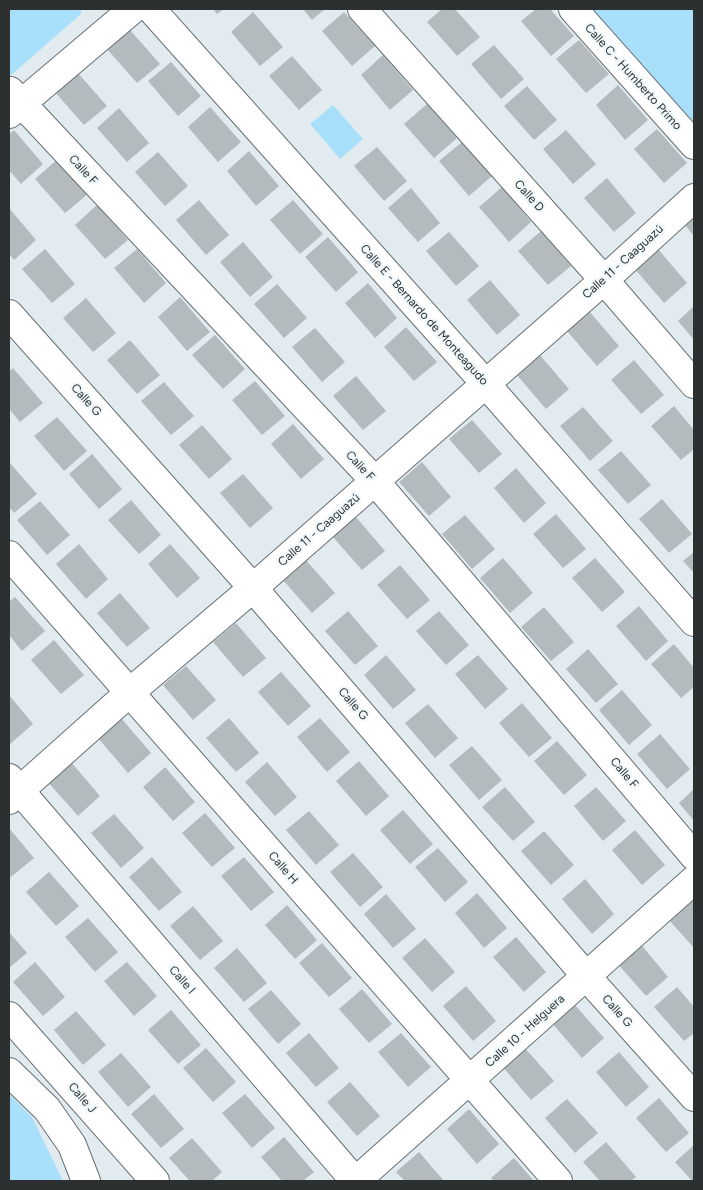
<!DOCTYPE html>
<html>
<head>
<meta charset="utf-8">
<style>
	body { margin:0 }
	#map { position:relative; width:703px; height:1190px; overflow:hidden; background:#e2ebef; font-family:Figtree,sans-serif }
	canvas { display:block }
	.frame { position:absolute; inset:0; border:10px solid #2d3031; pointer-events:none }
</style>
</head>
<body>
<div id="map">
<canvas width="703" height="1190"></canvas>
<div class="frame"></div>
</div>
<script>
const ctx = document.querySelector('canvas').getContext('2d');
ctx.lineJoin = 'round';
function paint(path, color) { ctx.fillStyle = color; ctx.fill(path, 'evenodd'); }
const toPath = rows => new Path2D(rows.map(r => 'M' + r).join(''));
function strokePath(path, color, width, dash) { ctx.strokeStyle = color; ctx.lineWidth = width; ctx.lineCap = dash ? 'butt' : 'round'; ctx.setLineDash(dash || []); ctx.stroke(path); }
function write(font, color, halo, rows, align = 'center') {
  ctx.font = font + ' Figtree,sans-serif'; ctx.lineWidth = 4.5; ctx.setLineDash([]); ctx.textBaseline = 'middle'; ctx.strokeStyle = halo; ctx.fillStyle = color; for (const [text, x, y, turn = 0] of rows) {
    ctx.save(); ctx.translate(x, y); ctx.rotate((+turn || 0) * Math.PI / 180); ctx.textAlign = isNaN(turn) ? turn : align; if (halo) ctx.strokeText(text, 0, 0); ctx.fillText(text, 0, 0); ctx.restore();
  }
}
paint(toPath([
	[9,9,81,9,81,14,9,77],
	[573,9,694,9,694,145],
	[333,105,363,139,340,159,310,124],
	[9,1094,32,1117,63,1181,9,1181]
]), '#a8e0fc');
paint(toPath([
	[213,9,224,9,217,14],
	[303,9,325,9,312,20],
	[442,9,455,9,480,37,457,56,427,22],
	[536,9,550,9,574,36,551,56,521,21],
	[253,12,283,47,260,66,231,32],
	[344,12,375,46,352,66,322,31],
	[130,30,160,64,137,83,107,49],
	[579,40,609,74,586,93,556,59],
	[494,45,524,79,501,99,471,64],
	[383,55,413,90,390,110,361,75],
	[292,56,322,90,299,110,269,76],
	[171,62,201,96,178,116,148,81],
	[77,72,107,106,84,125,54,91],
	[618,85,648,120,625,140,596,105],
	[527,86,557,120,534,140,504,106],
	[427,104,457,138,434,158,404,124],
	[210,107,241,142,218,162,188,127],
	[119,108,149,143,127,162,97,128],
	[657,129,687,163,664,183,634,149],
	[14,130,43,164,21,184,9,170,9,134],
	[566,130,596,164,573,184,543,149],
	[462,142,492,176,469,196,439,161],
	[377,147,407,181,384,201,354,166],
	[249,151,279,186,256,206,227,171],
	[158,152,188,186,165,206,135,172],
	[58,159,88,194,65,213,35,179],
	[607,178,636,213,614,232,584,198],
	[502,187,531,222,509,242,479,207],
	[411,188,440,223,418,242,388,208],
	[199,200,229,235,206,255,176,220],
	[293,200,323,234,300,254,270,220],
	[97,205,128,240,105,259,75,225],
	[9,208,36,240,14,260,9,254],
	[694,217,694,236,685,225],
	[541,231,571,266,548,285,518,251],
	[449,232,479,266,456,286,426,251],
	[328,237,358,272,336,292,305,257],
	[243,242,273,277,250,297,220,262],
	[657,248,687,283,664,303,634,268],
	[45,249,75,284,52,303,22,269],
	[137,249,166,283,144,303,114,268],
	[490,280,520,315,497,335,467,300],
	[368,283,397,318,375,338,345,303],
	[277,284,307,318,284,338,254,304],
	[180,297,210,332,187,351,158,317],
	[86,298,116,333,93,352,63,318],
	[694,306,694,340,678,321],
	[589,311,619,346,597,366,567,331],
	[406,327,437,362,414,381,384,347],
	[315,328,345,362,322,382,292,347],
	[215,335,245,369,223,389,192,355],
	[130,340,160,375,137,394,107,360],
	[539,354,569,389,546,409,516,374],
	[634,360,664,395,641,414,611,380],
	[13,368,43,403,20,422,9,409,9,372],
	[356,376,386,411,363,430,333,396],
	[255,381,285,416,262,435,232,400],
	[164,382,194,416,171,435,141,401],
	[674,406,694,430,694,449,681,460,651,426],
	[583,407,613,441,590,461,560,426],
	[57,417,87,451,64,471,34,436],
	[472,420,502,454,479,473,449,439],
	[293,424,324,459,301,479,271,444],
	[202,425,232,459,209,479,179,445],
	[621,451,651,485,628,504,598,470],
	[92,454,122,489,99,509,69,474],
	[9,462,37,494,14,513,9,507],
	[422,462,451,497,429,516,399,482],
	[516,468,546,503,524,523,494,488],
	[243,474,273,508,250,528,220,493],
	[662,499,692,534,669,553,639,519],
	[131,500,161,535,139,554,108,520],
	[40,501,70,535,47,555,17,520],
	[556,514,586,549,563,568,533,534],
	[465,515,495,549,472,569,442,534],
	[355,516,385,551,362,570,332,536],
	[79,544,108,579,86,599,56,564],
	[170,544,200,578,177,598,148,564],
	[694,552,694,573,683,561],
	[503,558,533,593,510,613,480,578],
	[595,558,625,592,602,612,572,578],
	[305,559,335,593,312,613,282,579],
	[400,565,430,600,407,619,377,585],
	[120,593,150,628,127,647,97,613],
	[15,597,45,631,22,651,9,635,9,602],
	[639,606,668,641,646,661,616,626],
	[544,607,574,642,551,661,521,627],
	[348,611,378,646,355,665,325,631],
	[439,611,469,645,446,665,416,631],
	[236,623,266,658,243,677,213,642],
	[54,640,84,675,61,694,31,660],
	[674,644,694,668,694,687,681,698,651,664],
	[588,649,618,684,596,703,566,669],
	[386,655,416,690,393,709,364,675],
	[478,655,508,689,485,709,455,674],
	[186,666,216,700,193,720,163,685],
	[281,672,311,706,288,726,258,692],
	[622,690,652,725,629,745,599,710],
	[9,695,33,724,10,744,9,742],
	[522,703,552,738,529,757,499,723],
	[428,704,458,738,435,758,405,723],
	[121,718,151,753,128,773,98,738],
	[229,718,259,753,236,772,206,738],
	[320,718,350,752,327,772,297,737],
	[660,734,690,769,667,789,637,754],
	[557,741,587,775,564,795,534,761],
	[472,746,502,780,479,800,449,765],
	[70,761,100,796,78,816,47,781],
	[359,761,389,796,366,816,336,781],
	[267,762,297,797,275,816,245,782],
	[165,767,195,802,173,821,143,787],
	[505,787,535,822,513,841,482,807],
	[596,787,626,821,603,841,574,806],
	[694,789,694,821,679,803],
	[403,810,433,844,410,864,380,830],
	[309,811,339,845,316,865,286,830],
	[205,813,235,848,212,867,182,833],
	[114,814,144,848,121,868,91,833],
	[9,828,34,858,11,877,9,874],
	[635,830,665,865,642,885,612,850],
	[544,831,574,865,551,885,521,851],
	[438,848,468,882,445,902,415,867],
	[353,853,383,887,360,907,330,872],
	[152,857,182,892,159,911,129,877],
	[244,857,274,892,251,911,221,876],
	[49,872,79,906,56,926,26,892],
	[585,879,614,914,592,934,562,899],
	[477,893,507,928,484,948,455,913],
	[386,894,416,929,393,948,364,914],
	[692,900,694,903,694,948,669,920],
	[287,905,317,940,295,959,265,925],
	[193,906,223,941,200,960,170,926],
	[88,918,118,952,95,972,65,937],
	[9,932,27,953,9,968],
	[516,937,546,972,524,992,493,957],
	[425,938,455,972,432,992,402,958],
	[639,942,668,977,646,996,616,962],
	[322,943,352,978,329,997,299,963],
	[237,948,267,983,244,1002,214,968],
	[35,962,65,997,43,1016,13,982],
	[127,962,157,996,134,1016,104,981],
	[466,986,496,1021,473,1041,443,1006],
	[677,987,694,1007,694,1033,684,1041,654,1007],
	[362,989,392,1024,369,1043,339,1009],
	[271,990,301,1024,278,1044,248,1009],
	[574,1004,604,1038,582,1058,552,1023],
	[171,1010,201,1045,178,1064,148,1030],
	[76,1011,106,1045,83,1065,54,1030],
	[309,1033,339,1068,316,1087,286,1053],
	[401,1033,431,1067,408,1087,378,1052],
	[524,1047,554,1081,531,1100,502,1066],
	[206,1048,236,1082,213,1102,183,1068],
	[619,1052,649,1087,626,1107,596,1072],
	[121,1053,151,1087,128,1107,98,1072],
	[350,1082,380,1116,357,1136,327,1102],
	[154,1094,184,1129,161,1148,131,1114],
	[245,1094,275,1128,252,1148,222,1113],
	[659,1098,689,1133,666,1152,636,1118],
	[567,1099,598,1133,575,1153,545,1118],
	[469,1109,499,1144,477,1164,447,1129],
	[284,1137,314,1172,303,1181,282,1181,261,1157],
	[192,1138,222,1172,212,1181,190,1181,169,1158],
	[606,1142,636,1177,631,1181,600,1181,583,1162],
	[694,1145,694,1181,692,1181,675,1162],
	[419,1152,444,1181,405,1181,396,1172],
	[514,1158,534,1181,494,1181,491,1178]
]), '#b3bbbf');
const minor = toPath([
	[151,9,485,383,694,622],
	[362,9,604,280,694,384],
	[573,9,694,145],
	[10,91,374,480,694,856],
	[9,114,133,9],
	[9,314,253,588,586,976,694,1097],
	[9,555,558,1181],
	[9,778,355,1181],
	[9,800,129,693,253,588,604,280,694,198],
	[9,1016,155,1181],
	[9,1072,47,1109,72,1145,86,1181],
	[356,1181,694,880]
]);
strokePath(minor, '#686f73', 30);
strokePath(minor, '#fff', 28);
write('12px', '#2d3031', '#f0f8fc', [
	["Calle C - Humberto Primo",633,77,48],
	["Calle F",83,170,47],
	["Calle D",529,196,48],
	["Calle 11 - Caaguazú",623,262,-42],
	["Calle E - Bernardo de Monteagudo",424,315,48],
	["Calle G",86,400,48],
	["Calle F",360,466,47],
	["Calle 11 - Caaguazú",319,530,-41],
	["Calle G",353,704,49],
	["Calle F",624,773,50],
	["Calle H",283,868,49],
	["Calle I",182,980,49],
	["Calle G",617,1011,48],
	["Calle 10 - Helguera",525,1031,-42],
	["Calle J",82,1098,49]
]);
</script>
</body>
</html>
